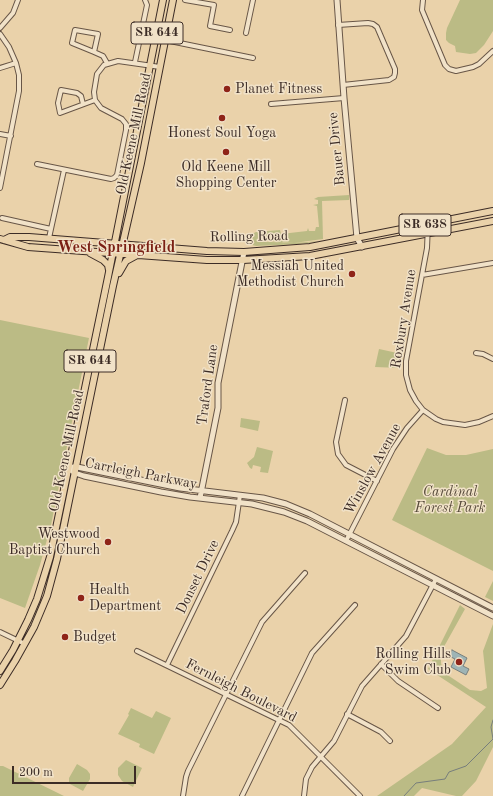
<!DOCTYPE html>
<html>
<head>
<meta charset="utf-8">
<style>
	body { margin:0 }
	#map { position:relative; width:493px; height:796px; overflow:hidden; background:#ead2aa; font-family:"Old Standard TT",serif }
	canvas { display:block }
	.scale { position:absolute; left:12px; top:766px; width:124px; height:18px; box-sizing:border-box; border:2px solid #3c2c26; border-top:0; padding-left:5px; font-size:12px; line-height:14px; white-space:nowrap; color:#3c2c26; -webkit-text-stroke:3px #f1e2c8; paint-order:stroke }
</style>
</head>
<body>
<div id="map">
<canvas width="493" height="796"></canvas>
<div class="scale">200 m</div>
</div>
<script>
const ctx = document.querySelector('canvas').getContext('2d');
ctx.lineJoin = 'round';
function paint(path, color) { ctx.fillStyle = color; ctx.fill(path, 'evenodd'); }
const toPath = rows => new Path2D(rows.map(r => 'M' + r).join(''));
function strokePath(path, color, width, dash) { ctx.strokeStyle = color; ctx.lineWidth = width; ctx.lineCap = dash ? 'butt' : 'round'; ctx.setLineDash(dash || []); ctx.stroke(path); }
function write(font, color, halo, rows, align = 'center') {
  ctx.font = font + ' "Old Standard TT",serif'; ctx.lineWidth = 3; ctx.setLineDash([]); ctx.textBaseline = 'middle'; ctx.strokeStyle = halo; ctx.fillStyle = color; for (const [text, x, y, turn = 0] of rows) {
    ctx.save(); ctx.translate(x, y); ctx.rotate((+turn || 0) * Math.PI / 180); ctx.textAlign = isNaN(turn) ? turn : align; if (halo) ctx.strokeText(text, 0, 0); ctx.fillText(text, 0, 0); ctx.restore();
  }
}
paint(toPath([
	[460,0,493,0,493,31,484,45,476,53,470,54,456,52,455,46,449,43,446,40,446,33,447,28],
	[349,195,349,200,322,201,323,239,294,243,284,243,271,241,255,242,251,243,250,242,250,235,256,232,280,230,281,234,307,231,308,228,309,231,315,231,316,227,319,227,317,206,313,205,318,204,318,200,314,199,318,197],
	[321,241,322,241,299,244,256,246,252,245,255,242,271,242,294,243],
	[0,320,89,338,51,525,40,565,25,608,0,598],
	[379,349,402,354,400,368,375,367],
	[241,418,260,421,258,431,240,427],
	[257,447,273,451,268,473,260,472,261,467,253,465,252,469,250,468,247,463,254,457],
	[427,448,446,455,466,455,493,449,493,571,392,520],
	[493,581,493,601,485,597],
	[460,605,465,609,441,652,441,663,443,672,470,690,481,691,487,688,483,651,493,624,493,747,476,781,462,796,456,796,422,788,414,796,377,796,452,744,486,707,428,669],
	[131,708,152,718,156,711,171,718,154,754,139,747,140,744,118,734,129,715,128,714],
	[126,760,142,768,133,787,122,781,118,775,118,768],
	[77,764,87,770,90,774,90,779,83,791,70,784,69,782,69,778],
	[0,766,3,766,64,796,0,796]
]), '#bbbb85');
const water = toPath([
	[452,650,467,658,463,666,469,669,466,675,451,667,455,659,449,656,452,650]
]);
paint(water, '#9eb4b5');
strokePath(water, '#777e7c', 1);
strokePath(toPath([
	[404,796,416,783,445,779,449,772,466,766,493,739,491,727,493,720]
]), '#777e7c', 1);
const minor = toPath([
	[185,0,214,5,210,26,230,30],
	[423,0,422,10,445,65,449,69,456,71,473,67,479,64,493,51],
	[338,25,368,23,373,24,377,27,395,69,395,73,394,77,389,80,343,85],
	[0,28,13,13,18,0],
	[246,33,253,0],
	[0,34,9,47,16,63,19,75,19,91,0,188],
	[165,40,253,58],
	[94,52,98,34,75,30,72,43,94,52,103,56,107,63],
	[135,62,147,5,145,0],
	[0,68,16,63],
	[83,104,81,96,77,93,61,90,58,103,60,113,95,100],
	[271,104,344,98],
	[0,134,11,136],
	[37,164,111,179,114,178,117,175,126,130,126,124,122,119,101,108,95,100,94,92,97,74,104,65,118,61,160,67],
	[2,218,51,229],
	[428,224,427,248,406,361,406,375,410,390,416,401,423,410,436,419,443,422,465,425,479,422,493,416],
	[49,238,64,170],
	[422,275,493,263],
	[476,353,483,354,493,359],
	[345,400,336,442,338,454,346,465,377,481],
	[346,541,393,449,407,428,423,410],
	[0,632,25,644],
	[137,651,289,725,360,796],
	[381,664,398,681,438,708],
	[167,665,232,531,236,522,240,495],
	[347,714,381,732,390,741],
	[183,796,186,777,188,771,262,622,305,573],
	[242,796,312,653,355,605],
	[304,796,306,779,312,767,334,741,362,686,406,636,436,579]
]);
const tertiary = toPath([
	[337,0,344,98,357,238,362,247],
	[73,467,77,467,180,488,263,498,286,504,310,514,493,608],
	[68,468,75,473,84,476,161,492,190,497,252,504,284,512,307,521,493,616],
	[200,498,218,408,218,383,244,252]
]);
const primary = toPath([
	[0,239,28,247,207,260,243,260,310,256,493,221],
	[4,240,10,237,29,237,207,251,244,252,310,247,493,211],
	[90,253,103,260,108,265,109,270],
	[119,273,126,261,137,255],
	[0,671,13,650,28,620,37,599,50,557,108,277,163,0],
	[0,685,15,661,34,627,47,596,57,559,113,286,141,163,173,0]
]);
strokePath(minor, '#685647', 6);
strokePath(tertiary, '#685647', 7);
strokePath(primary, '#3c2c26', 8);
strokePath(minor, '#f1e2c8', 4);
strokePath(tertiary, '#f1e2c8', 5);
strokePath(primary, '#ead2aa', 6);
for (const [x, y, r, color] of [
	[227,89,4,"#8f2418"],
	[222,118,4,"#8f2418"],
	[226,152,4,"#8f2418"],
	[352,274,4,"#8f2418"],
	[108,542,4,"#8f2418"],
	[81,598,4,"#8f2418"],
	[65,637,4,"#8f2418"],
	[459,662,4,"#8f2418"]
]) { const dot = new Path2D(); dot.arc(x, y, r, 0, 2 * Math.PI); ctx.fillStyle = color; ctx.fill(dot); strokePath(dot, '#f1e2c8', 1.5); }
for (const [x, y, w] of [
	[157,33,52],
	[425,225,52],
	[90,361,52]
]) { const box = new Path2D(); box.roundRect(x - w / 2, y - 11, w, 22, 3); ctx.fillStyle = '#f1e2c8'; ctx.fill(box); strokePath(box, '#3c2c26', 1); }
write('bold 13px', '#3c2c26', null, [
	["SR 644",157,33],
	["SR 638",425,225],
	["SR 644",90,361]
]);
write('14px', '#3c2c26', '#f1e2c8', [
	["Planet Fitness",235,89],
	["Honest Soul Yoga",222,133,"center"],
	["Old Keene Mill",226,167,"center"],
	["Shopping Center",226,183,"center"],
	["Messiah United",344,266,"right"],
	["Methodist Church",344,282,"right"],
	["Westwood",100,534,"right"],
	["Baptist Church",100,550,"right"],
	["Health",89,590],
	["Department",89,606],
	["Budget",73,637],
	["Rolling Hills",451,654,"right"],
	["Swim Club",451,670,"right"]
], 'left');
write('14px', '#3c2c26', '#f1e2c8', [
	["Old Keene Mill Road",134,134,-78],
	["Bauer Drive",337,149,-96],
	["Rolling Road",249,237,-1],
	["Roxbury Avenue",404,319,-81],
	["Traford Lane",208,385,-82],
	["Old Keene Mill Road",67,451,-78],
	["Winslow Avenue",373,469,-61],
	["Carrleigh Parkway",141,474,11],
	["Donset Drive",198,577,-64],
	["Fernleigh Boulevard",241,691,27]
]);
write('italic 14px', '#554939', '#f1e2c8', [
	["Cardinal",450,492],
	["Forest Park",450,508]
]);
write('bold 16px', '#7a1f14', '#f1e2c8', [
	["West Springfield",116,248]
]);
</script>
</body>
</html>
